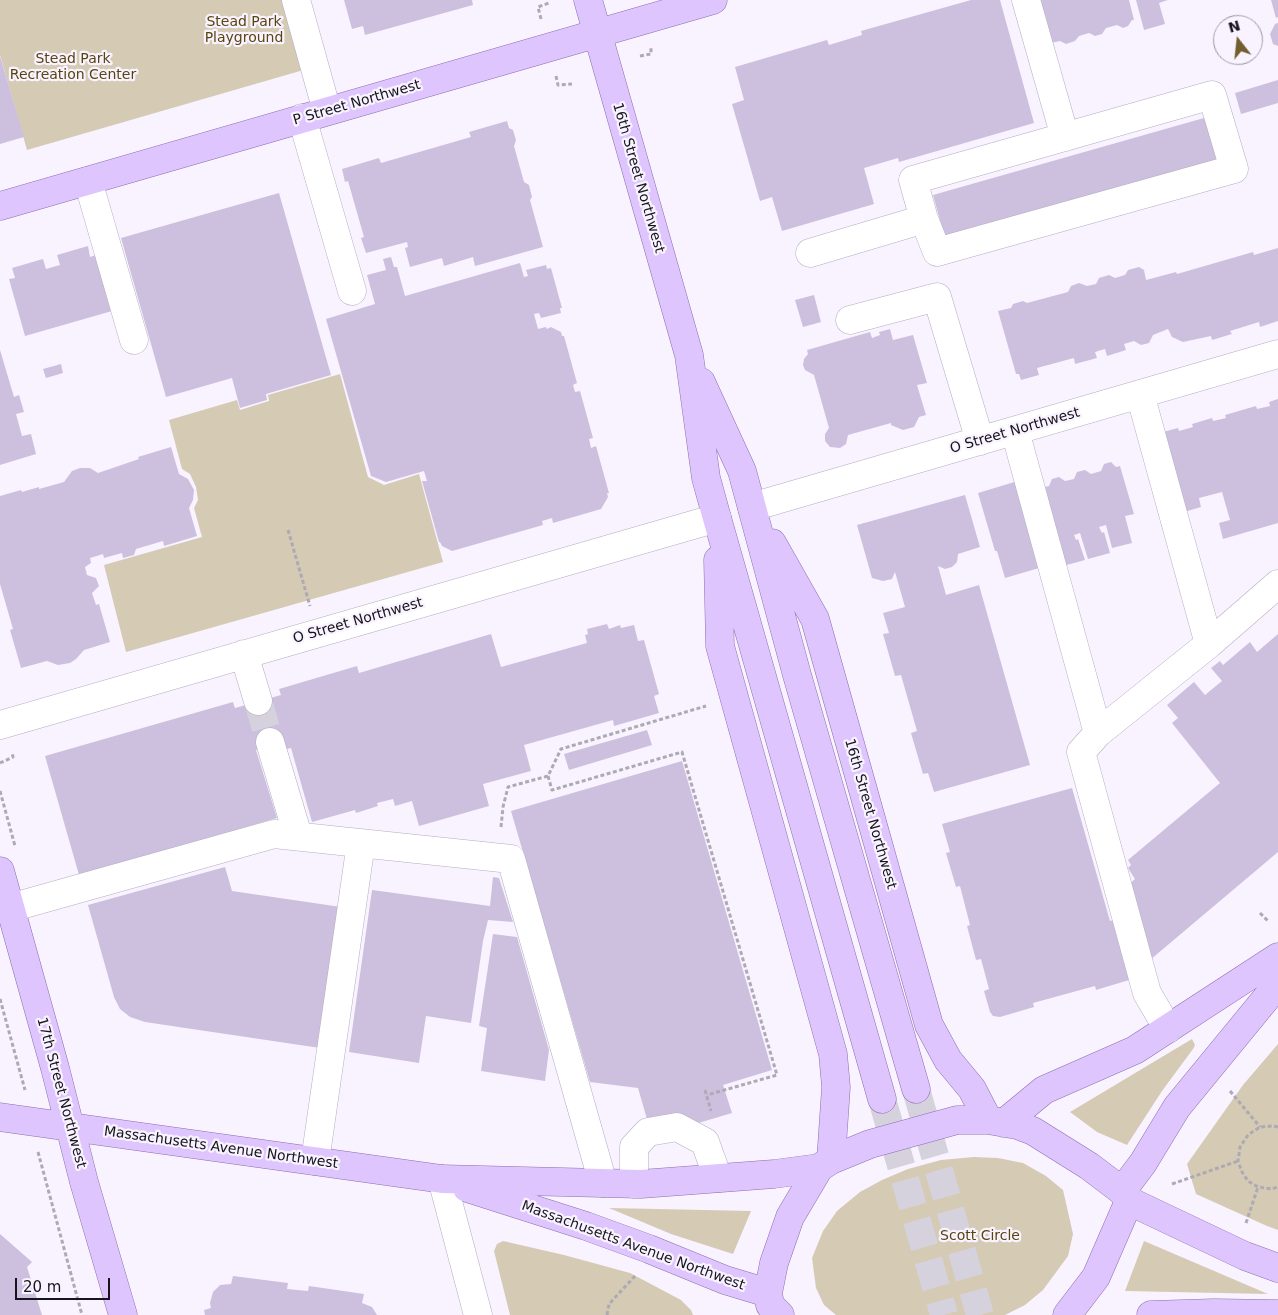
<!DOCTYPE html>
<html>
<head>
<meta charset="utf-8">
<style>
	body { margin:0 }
	#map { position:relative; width:1278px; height:1315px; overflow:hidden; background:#f8f3ff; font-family:"DejaVu Sans",sans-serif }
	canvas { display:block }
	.north { position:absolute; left:1213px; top:15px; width:50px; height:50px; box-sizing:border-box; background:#f8f3ff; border:1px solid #9e9aa4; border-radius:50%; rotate:344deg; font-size:14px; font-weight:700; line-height:20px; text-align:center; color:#17141b }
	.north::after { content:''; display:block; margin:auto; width:18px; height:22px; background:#735e2d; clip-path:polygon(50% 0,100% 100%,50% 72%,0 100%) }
	.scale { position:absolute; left:15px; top:1278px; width:95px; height:22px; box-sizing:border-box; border:2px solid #17141b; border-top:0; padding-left:6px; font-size:15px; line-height:18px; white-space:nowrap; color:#17141b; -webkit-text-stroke:4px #f8f3ff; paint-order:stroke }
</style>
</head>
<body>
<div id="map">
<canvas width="1278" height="1315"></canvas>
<div class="north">N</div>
<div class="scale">20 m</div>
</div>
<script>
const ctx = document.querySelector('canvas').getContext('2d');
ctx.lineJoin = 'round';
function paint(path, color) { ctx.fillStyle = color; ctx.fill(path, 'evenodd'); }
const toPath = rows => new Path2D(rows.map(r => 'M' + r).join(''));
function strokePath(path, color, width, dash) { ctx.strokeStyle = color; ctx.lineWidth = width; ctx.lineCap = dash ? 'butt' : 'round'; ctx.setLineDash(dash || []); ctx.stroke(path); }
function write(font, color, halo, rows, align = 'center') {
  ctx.font = font + ' "DejaVu Sans",sans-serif'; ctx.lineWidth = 4.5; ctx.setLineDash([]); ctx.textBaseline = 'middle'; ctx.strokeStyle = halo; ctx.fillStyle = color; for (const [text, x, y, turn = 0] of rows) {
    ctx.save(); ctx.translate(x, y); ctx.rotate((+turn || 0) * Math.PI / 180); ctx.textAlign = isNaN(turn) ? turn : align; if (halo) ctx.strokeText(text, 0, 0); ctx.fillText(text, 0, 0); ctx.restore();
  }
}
paint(toPath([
	[0,0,288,0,307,69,27,150,0,55],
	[340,374,368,477,384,485,419,474,443,562,126,652,104,565,202,537,194,508,198,500,196,487,190,474,182,469,169,420,237,400,240,410,269,401,268,395],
	[1192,1039,1195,1045,1193,1049,1162,1091,1127,1145,1097,1132,1070,1112],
	[1278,1044,1278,1230,1267,1226,1196,1194,1187,1164,1243,1085],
	[974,1157,998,1158,1023,1163,1046,1176,1063,1190,1073,1234,1068,1256,1043,1290,1025,1305,1005,1315,836,1315,824,1305,816,1288,812,1258,823,1231,837,1211,860,1192,882,1180,908,1169,941,1160],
	[609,1208,751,1211,733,1254,671,1234],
	[503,1241,564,1255,630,1273,681,1300,691,1310,693,1315,510,1315,494,1251,497,1244],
	[1144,1241,1268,1294,1125,1291]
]), '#d5cab4');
paint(toPath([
	[344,0,472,0,473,5,365,35,363,26,352,29],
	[971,0,1000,0,1034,123,899,162,898,158,864,168,874,204,782,231,772,197,760,201,732,104,744,100,735,67,827,40,829,45,862,35,861,31],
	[1038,0,1129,0,1134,20,1132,20,1128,26,1123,28,1117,25,1106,28,1102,34,1095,36,1089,33,1079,36,1075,41,1066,44,1060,41,1051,43],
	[1136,0,1168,0,1159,3,1165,24,1144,30],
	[1271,0,1278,0,1278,17,1276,18],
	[1278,23,1278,46,1273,44,1270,34,1275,24],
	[0,56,24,137,0,144],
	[1278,80,1278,103,1241,114,1235,93],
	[1211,116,1225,166,945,238,933,195],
	[507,121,509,128,513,130,516,140,514,146,524,182,529,185,532,197,530,200,543,247,475,266,473,257,444,266,442,258,410,267,405,248,408,247,407,242,366,253,361,238,364,237,348,181,345,182,342,169,379,158,381,163,471,137,469,132],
	[279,193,331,375,266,394,267,400,240,408,232,378,166,397,121,238],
	[88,246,90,257,96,255,112,311,25,336,9,279,15,278,12,268,43,259,46,269,60,265,57,255],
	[1278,248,1278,321,1260,327,1259,322,1230,331,1232,334,1212,340,1211,336,1183,342,1172,337,1168,329,1153,335,1149,343,1141,345,1134,341,1124,344,1126,350,1107,356,1105,349,1095,352,1097,358,1075,364,1074,358,1037,368,1039,375,1021,380,1019,374,1016,374,998,311,1011,308,1013,304,1023,301,1027,303,1068,292,1071,286,1079,283,1087,286,1096,284,1099,278,1109,275,1115,278,1125,275,1128,270,1139,267,1144,270,1146,280,1176,272,1177,274,1253,252,1254,255],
	[391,257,394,267,397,267,405,296,520,263,524,277,528,276,526,270,546,265,547,269,551,268,562,308,560,308,561,313,541,318,539,313,534,314,538,329,546,327,547,329,551,327,561,332,562,336,564,336,577,383,573,385,575,392,580,391,593,438,589,439,591,448,596,446,609,493,607,493,608,497,601,509,553,523,552,518,542,521,543,525,452,551,442,546,440,542,439,542,422,481,427,481,424,471,386,482,371,476,326,319,375,304,367,275,386,270,383,259],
	[814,295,821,322,803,327,795,300],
	[890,329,893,340,913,335,927,383,917,385,926,415,919,417,914,427,903,430,891,425,891,423,848,435,846,444,840,448,830,447,825,441,825,434,829,428,814,375,805,370,803,365,804,359,808,354,807,350,870,332,872,338,880,335,879,332],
	[0,350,14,397,19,395,24,412,16,414,22,436,31,434,36,454,0,465],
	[61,364,63,373,46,378,43,369],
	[1278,399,1278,523,1223,539,1219,523,1230,520,1222,492,1199,498,1201,507,1184,512,1159,433,1178,428,1179,431,1193,427,1192,424,1212,418,1213,421,1226,418,1225,415,1256,406,1257,409,1270,406,1269,402],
	[171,447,179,474,188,479,194,490,193,500,189,508,197,536,164,546,163,541,136,549,134,555,123,558,122,553,104,558,103,554,90,558,91,563,85,567,87,575,96,578,99,586,92,593,96,605,99,604,110,642,84,650,76,659,70,663,58,665,47,661,21,668,10,630,13,629,0,584,0,496,21,490,22,492,39,487,39,489,64,482,72,471,80,468,90,468,98,473,139,459,138,457],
	[1111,462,1116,467,1120,466,1134,514,1125,516,1132,543,1112,548,1106,525,1099,527,1102,533,1104,532,1110,553,1088,559,1080,533,1074,535,1076,540,1078,539,1085,560,1063,566,1041,488,1049,486,1052,479,1059,477,1065,481,1074,479,1077,472,1085,470,1091,474,1101,471,1104,464],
	[1021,480,1046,566,1005,578,997,551,995,551,978,493],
	[965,495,980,547,958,554,957,562,952,567,945,569,938,566,946,595,979,585,1030,765,934,792,928,773,923,774,911,733,917,731,901,675,895,676,883,634,889,633,883,613,905,607,895,572,892,579,883,581,872,578,857,525],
	[607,624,609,629,620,625,621,628,634,625,638,641,644,640,659,694,654,696,659,713,614,726,613,720,524,745,531,771,483,784,489,806,419,826,412,801,395,806,393,799,377,803,378,806,356,813,355,810,312,822,291,748,283,750,279,736,256,750,277,818,79,875,45,756,233,702,235,708,281,695,279,689,357,666,359,673,491,634,501,667,587,643,585,635,588,634,587,629],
	[1278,634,1278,852,1150,960,1128,885,1135,879,1128,868,1131,865,1128,860,1220,783,1172,723,1178,718,1167,705,1194,682,1205,695,1222,681,1211,668,1220,661,1223,665,1250,642,1257,652],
	[647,730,652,745,569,770,564,754],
	[682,761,772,1070,723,1085,732,1113,695,1124,653,1140,638,1088,590,1082,511,811],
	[1072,788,1110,921,1120,918,1129,980,1096,990,1095,986,1033,1003,1034,1007,1000,1017,993,1016,990,1012,984,991,989,989,981,959,976,960,967,926,970,925,960,886,956,887,946,853,950,852,942,824],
	[225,867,232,891,341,907,320,1048,145,1022,130,1017,120,1009,114,997,88,905],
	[493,877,499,878,513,922,488,920,483,941,471,1023,426,1016,419,1063,349,1052,372,890,490,906],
	[493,934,517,937,549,1050,545,1081,481,1071,487,1028,479,1026],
	[0,1234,32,1262,27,1267,42,1315,0,1315],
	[233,1276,288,1283,287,1289,308,1291,309,1286,364,1294,362,1303,372,1307,377,1315,205,1315,204,1310,211,1308,210,1303,213,1292,220,1285,231,1284]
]), '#cdc0df');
strokePath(toPath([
	[258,701,270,742]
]), '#d6d2dd', 28, [28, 14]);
strokePath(toPath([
	[916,1089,980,1315],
	[882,1099,944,1315]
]), '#d6d2dd', 28, [28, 14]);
const minor = toPath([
	[296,0,327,111],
	[1026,0,1065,137],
	[302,118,352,291],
	[88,181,134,340],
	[810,253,924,219,913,180,1212,95,1234,169,937,252,924,219],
	[850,320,937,297,980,441],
	[1140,394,1209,644],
	[1015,431,1098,733],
	[752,507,1278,354],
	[244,654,258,701],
	[0,725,717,518],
	[270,742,298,836],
	[10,908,274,834,511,859,603,1183],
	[1168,1029,1147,993,1081,752,1098,733,1209,644,1278,584],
	[315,1161,361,843],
	[442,1179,478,1315],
	[634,1184,634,1147,648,1132,677,1127,705,1142,718,1178]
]);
const major = toPath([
	[588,0,689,355,706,478,717,518,882,1099],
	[0,206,713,0],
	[701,382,742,471,797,675,916,1089],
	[772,543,815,619,929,1025,948,1060,972,1089,988,1120],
	[718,560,720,646,833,1054,836,1087,831,1160],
	[0,871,55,1068,84,1182,123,1315],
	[0,1117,442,1179,641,1184,774,1174,819,1168],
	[1004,1123,1044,1090,1135,1050,1278,957],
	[467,1188,586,1226,649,1249,725,1280,768,1293],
	[1122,1191,1143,1163,1177,1107,1278,984],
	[780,1315,770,1305,768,1293,774,1263,790,1217,819,1168,831,1160,870,1144,957,1120,988,1120,1017,1125,1033,1131,1089,1166,1122,1191,1129,1201,1245,1256,1278,1268],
	[1067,1315,1096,1277,1129,1201],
	[1151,1315,1214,1313,1278,1314]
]);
strokePath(minor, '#b5adc0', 29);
strokePath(major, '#8b6eae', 29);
strokePath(toPath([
	[541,19,538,7,549,3],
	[640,56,651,54,651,48],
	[556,76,558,85,572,84],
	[288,530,310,606],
	[0,763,13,757,12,752],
	[548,776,552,790,682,752,777,1075,707,1095],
	[0,791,15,846],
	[501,827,503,807,508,787,548,776,561,749,706,706],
	[1260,913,1268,921],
	[0,999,25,1090],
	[705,1090,711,1111],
	[1230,1091,1260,1127],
	[1278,1127,1273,1126,1260,1127,1248,1135,1240,1147,1238,1161,1242,1172,1248,1181,1258,1187,1272,1189,1278,1187],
	[38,1152,82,1315],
	[1172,1184,1238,1161],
	[1246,1223,1258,1187],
	[607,1315,609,1304,635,1276]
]), '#aeaab4', 3, [4, 2.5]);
strokePath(minor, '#fff', 28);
strokePath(major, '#dfc5fe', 28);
write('14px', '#5a440e', '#f8f3ff', [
	["Stead Park",244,22],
	["Playground",244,38],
	["Stead Park",73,59],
	["Recreation Center",73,75],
	["Scott Circle",980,1236]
]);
write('14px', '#17141b', '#f8f3ff', [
	["P Street Northwest",357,103,-16],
	["16th Street Northwest",638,178,74],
	["O Street Northwest",1015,431,-16],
	["O Street Northwest",358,621,-16],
	["16th Street Northwest",870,814,74],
	["17th Street Northwest",61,1093,75],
	["Massachusetts Avenue Northwest",221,1148,8],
	["Massachusetts Avenue Northwest",633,1246,20]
]);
</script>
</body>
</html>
